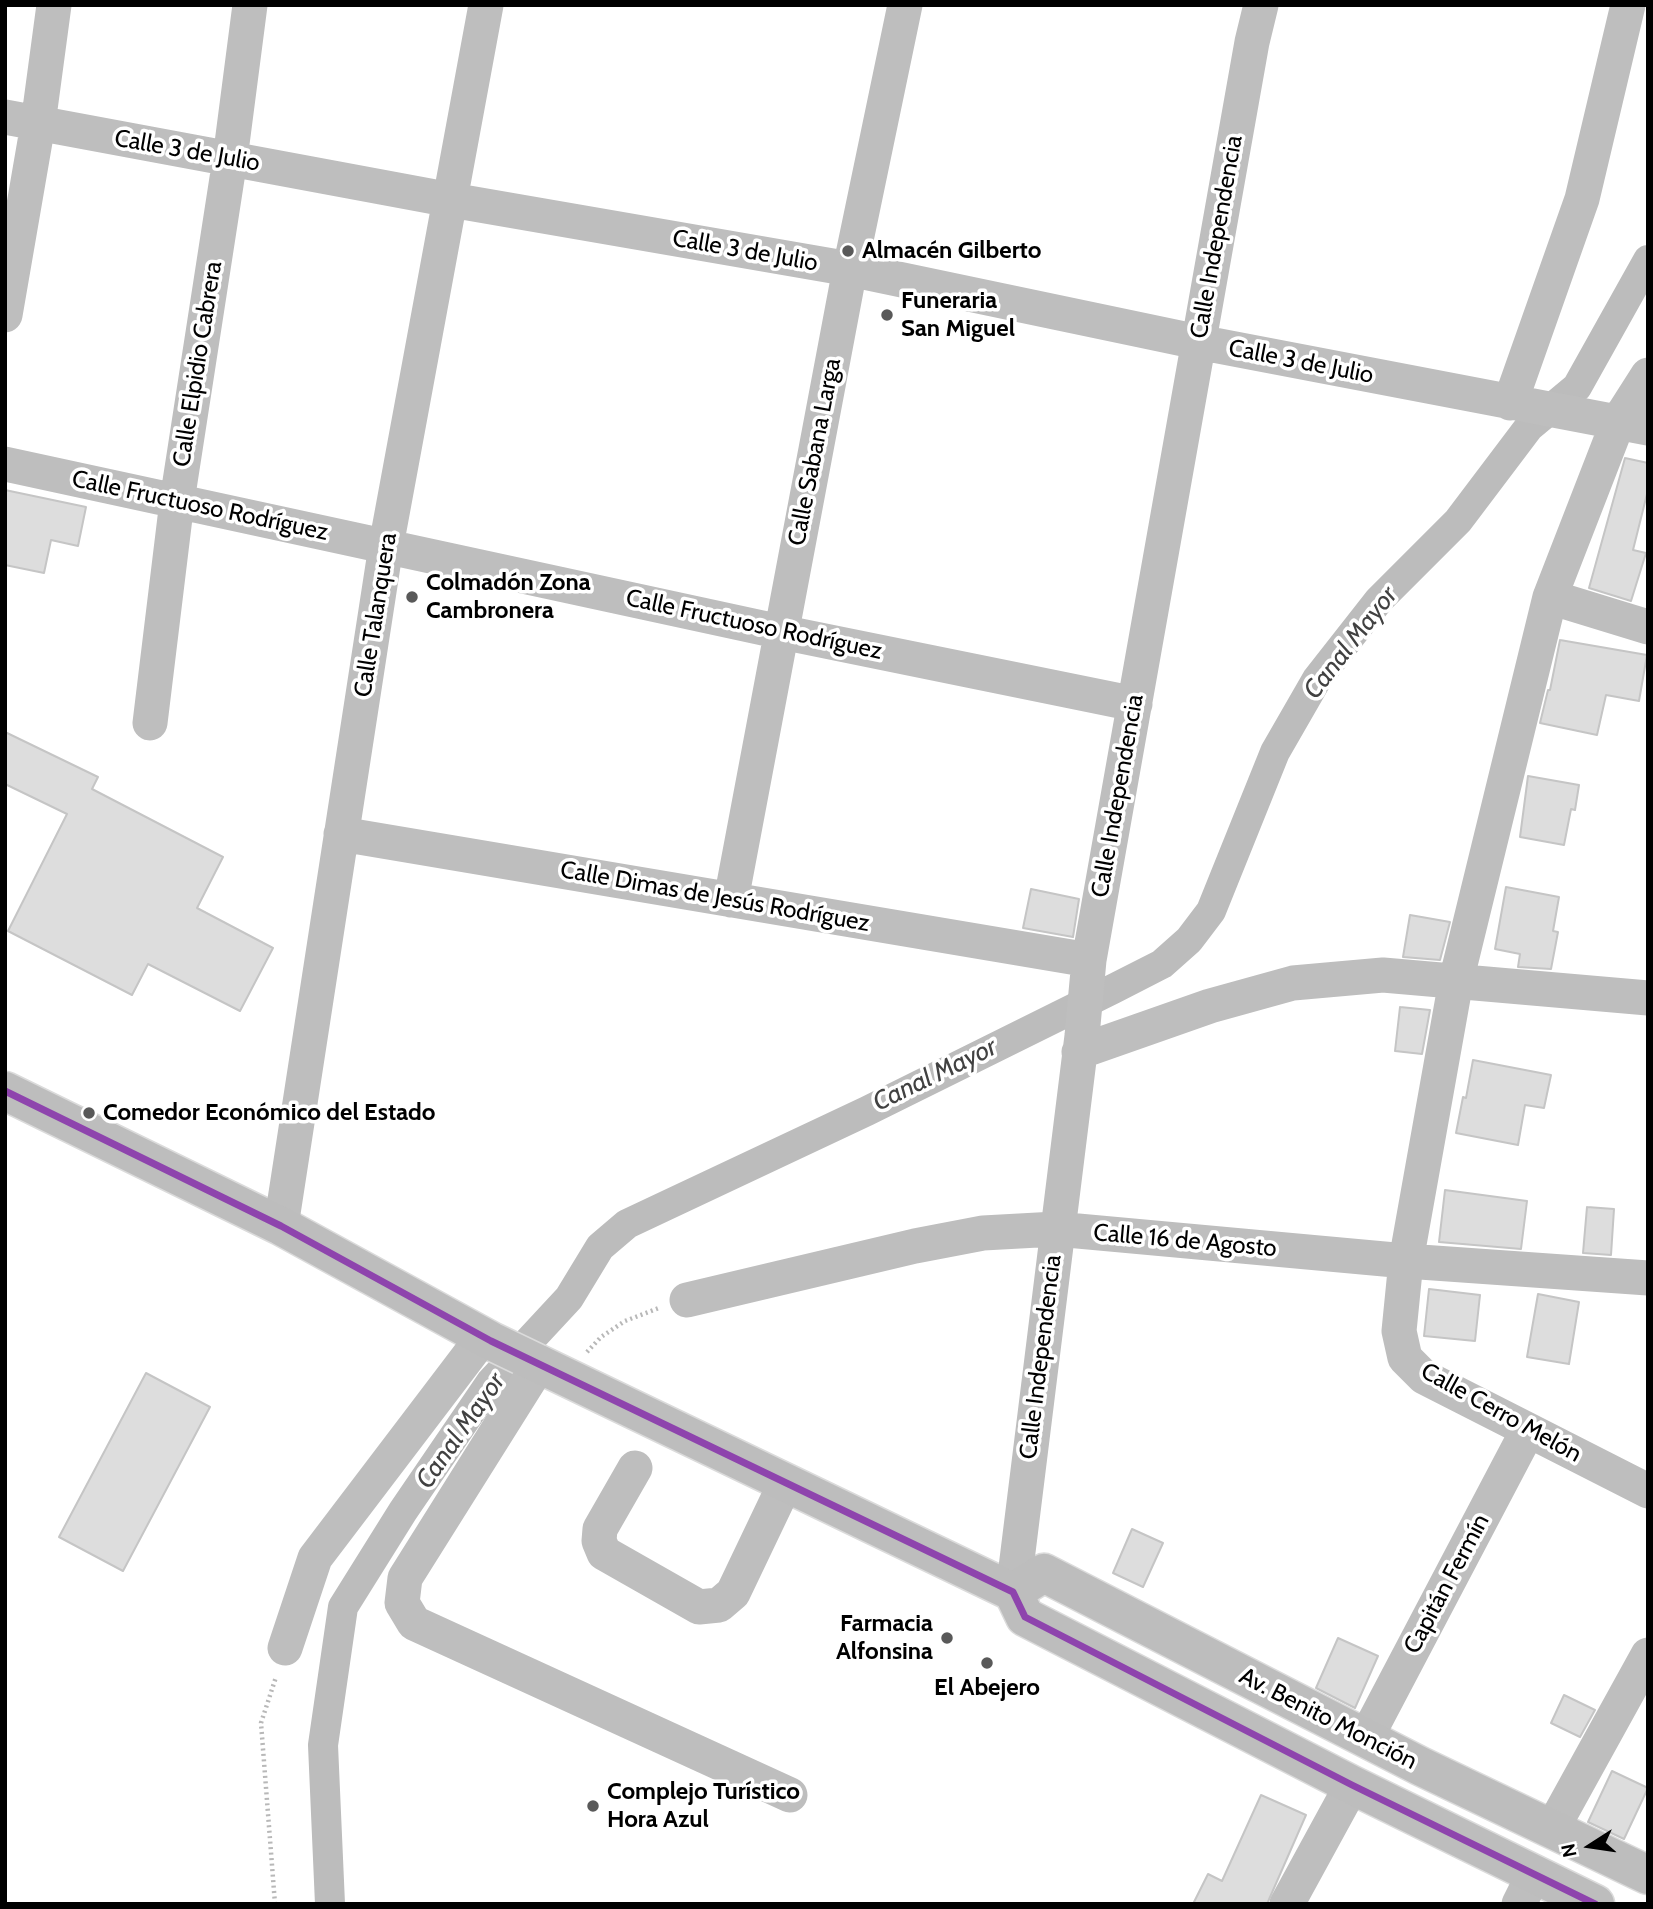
<!DOCTYPE html>
<html>
<head>
<meta charset="utf-8">
<style>
  body { margin:0 }
  #map { position:relative; width:1653px; height:1909px; overflow:hidden; background:#fff; font-family:Cabin,sans-serif }
  canvas { display:block }
  .frame { position:absolute; inset:0; border:7px solid #000; pointer-events:none }
  .north { position:absolute; left:1555px; top:1811px; width:70px; height:70px; -webkit-text-stroke:5px #fff; paint-order:stroke; rotate:258deg; font-size:19px; font-weight:700; line-height:28px; text-align:center; color:#000 }
  .north::after { content:''; display:block; margin:auto; width:24px; height:32px; background:#000; clip-path:polygon(50% 0,100% 100%,50% 72%,0 100%) }
</style>
</head>
<body>
<div id="map">
<canvas width="1653" height="1909"></canvas>
<div class="frame"></div>
<div class="north">N</div>
</div>
<script>
const c = document.querySelector('canvas').getContext('2d');
c.lineJoin = 'round';
function shape(rows) {
  const path = new Path2D();
  for (const r of rows) {
    path.moveTo(r[0], r[1]);
    for (let i = 2; i < r.length; i += 2) path.lineTo(r[i], r[i + 1]);
  }
  return path;
}
function trace(path, color, width, dash) {
  c.strokeStyle = color;
  c.lineWidth = width;
  c.lineCap = dash ? 'butt' : 'round';
  c.setLineDash(dash || []);
  c.stroke(path);
}
function fillPath(path, color) {
  c.fillStyle = color;
  c.fill(path, 'evenodd');
}
function label(font, color, halo, rows, align = 'center') {
  c.font = font + ' Cabin,sans-serif';
  c.lineWidth = 7;
  c.setLineDash([]);
  c.textBaseline = 'middle';
  c.strokeStyle = halo;
  c.fillStyle = color;
  for (const [text, x, y, turn = 0] of rows) {
    c.save();
    c.translate(x, y);
    c.rotate((+turn || 0) * Math.PI / 180);
    c.textAlign = isNaN(turn) ? turn : align;
    if (halo) c.strokeText(text, 0, 0);
    c.fillText(text, 0, 0);
    c.restore();
  }
}
const canal = shape([
  [330,1904,323,1745,343,1607,403,1511,491,1382,569,1298,600,1247,627,1224,867,1111,1113,989,1162,964,1189,940,1211,911,1275,752,1317,679,1379,600,1458,521,1529,427,1577,387,1648,260]
]);
const building = shape([
  [1625,458,1648,463,1648,490,1633,550,1646,553,1631,601,1589,588,1625,458],
  [5,490,86,507,78,546,51,540,44,573,5,565,5,490],
  [1560,640,1647,655,1639,701,1606,695,1597,735,1540,723,1548,690,1550,690,1560,640],
  [5,732,98,777,92,789,223,857,197,908,273,948,240,1011,148,964,132,995,8,931,67,814,5,784,5,732],
  [1528,776,1579,785,1575,810,1571,809,1564,845,1520,837,1528,776],
  [1506,887,1559,897,1553,931,1558,932,1551,969,1518,967,1520,954,1495,949,1506,887],
  [1031,889,1079,899,1073,937,1023,928,1031,889],
  [1410,915,1450,922,1440,960,1403,957,1410,915],
  [1400,1007,1430,1010,1422,1054,1395,1051,1400,1007],
  [1473,1060,1551,1075,1544,1108,1525,1105,1518,1145,1456,1133,1463,1097,1466,1098,1473,1060],
  [1445,1190,1527,1201,1521,1249,1439,1242,1445,1190],
  [1587,1207,1614,1209,1611,1255,1583,1253,1587,1207],
  [1429,1289,1480,1295,1475,1341,1424,1336,1429,1289],
  [1538,1294,1579,1302,1569,1364,1527,1357,1538,1294],
  [146,1373,210,1407,123,1571,59,1537,146,1373],
  [1132,1529,1163,1543,1143,1587,1113,1573,1132,1529],
  [1338,1638,1378,1656,1355,1708,1316,1688,1338,1638],
  [1564,1695,1595,1710,1580,1737,1551,1723,1564,1695],
  [1612,1771,1648,1788,1624,1839,1588,1822,1612,1771],
  [1261,1795,1306,1815,1267,1904,1193,1904,1208,1874,1222,1881,1261,1795]
]);
const path = shape([
  [587,1352,601,1337,625,1321,659,1308],
  [275,1904,261,1723,276,1677]
]);
const minor = shape([
  [5,117,451,200,850,269,1198,342,1648,428],
  [5,315,38,124,54,5],
  [1648,375,1618,422,1550,597,1456,981,1406,1261,1399,1331,1405,1358,1424,1377,1648,1491],
  [1510,403,1582,199,1628,5],
  [5,464,781,632,1135,704],
  [1550,597,1648,627],
  [150,723,177,501,230,159,250,5],
  [341,834,1089,960],
  [731,900,850,269,905,5],
  [1079,1052,1210,1006,1293,983,1383,975,1648,998],
  [281,1226,386,546,486,5],
  [687,1300,915,1246,983,1233,1056,1229,1406,1261,1648,1278],
  [540,1363,405,1578,402,1603,414,1623,790,1795],
  [635,1468,600,1529,599,1541,604,1553,699,1607,719,1605,733,1593,786,1482],
  [1013,1592,1082,1036,1089,960,1252,42,1261,5],
  [285,1648,315,1558,483,1337],
  [1366,1738,1528,1430],
  [1552,1829,1648,1655],
  [1287,1904,1352,1785],
  [1519,1904,1534,1874]
]);
const major = shape([
  [5,1091,281,1226,491,1341,1013,1592,1025,1617,1352,1785,1595,1904],
  [1013,1592,1044,1573,1420,1766,1648,1875]
]);
const bus1 = shape([
  [5,1091,281,1226,491,1341,1013,1592,1025,1617,1352,1785,1595,1904]
]);
const markers = [
  [848,251,7,"#595959"],
  [887,315,7,"#595959"],
  [412,597,7,"#595959"],
  [89,1113,7,"#595959"],
  [947,1638,7,"#595959"],
  [987,1663,7,"#595959"],
  [593,1806,7,"#595959"]
];
const streetNames = [
  ["Calle 3 de Julio",187,151,10],
  ["Calle Independencia",1217,237,-80],
  ["Calle 3 de Julio",745,251,10],
  ["Calle 3 de Julio",1301,362,11],
  ["Calle Elpidio Cabrera",198,364,-81],
  ["Calle Sabana Larga",815,452,-79],
  ["Calle Fructuoso Rodríguez",200,506,12],
  ["Calle Talanquera",376,615,-81],
  ["Calle Fructuoso Rodríguez",754,625,12],
  ["Calle Independencia",1118,796,-80],
  ["Calle Dimas de Jesús Rodríguez",715,897,10],
  ["Calle 16 de Agosto",1185,1241,5],
  ["Calle Independencia",1041,1357,-83],
  ["Calle Cerro Melón",1501,1413,29],
  ["Capitán Fermín",1447,1584,-62],
  ["Av. Benito Monción",1328,1719,27]
];
const poiNames = [
  ["Almacén Gilberto",862,251],
  ["Funeraria",901,301],
  ["San Miguel",901,329],
  ["Colmadón Zona",426,583],
  ["Cambronera",426,611],
  ["Comedor Económico del Estado",103,1113],
  ["Farmacia",933,1624,"right"],
  ["Alfonsina",933,1652,"right"],
  ["El Abejero",987,1688,"center"],
  ["Complejo Turístico",607,1792],
  ["Hora Azul",607,1820]
];
const waterNames = [
  ["Canal Mayor",1351,643,-52],
  ["Canal Mayor",935,1075,-26],
  ["Canal Mayor",461,1431,-55]
];
trace(canal, '#bcbcbc', 30);
fillPath(building, '#ddd');
trace(building, '#c5c5c5', 2);
trace(major, '#dbdbdb', 41);
trace(path, '#b8b8b8', 4.5, [2, 3.5]);
trace(minor, '#bebebe', 35);
trace(major, '#bdbdbd', 38);
trace(bus1, '#8e44ad', 7);
for (const [x, y, r, color] of markers) {
  const dot = new Path2D();
  dot.arc(x, y, r, 0, 2 * Math.PI);
  c.fillStyle = color;
  c.fill(dot);
  trace(dot, '#fff', 2.5);
}
label('24px', '#000', '#fff', streetNames);
label('bold 24px', '#000', '#fff', poiNames, 'left');
label('italic 26px', '#414141', '#fff', waterNames);
</script>
</body>
</html>
